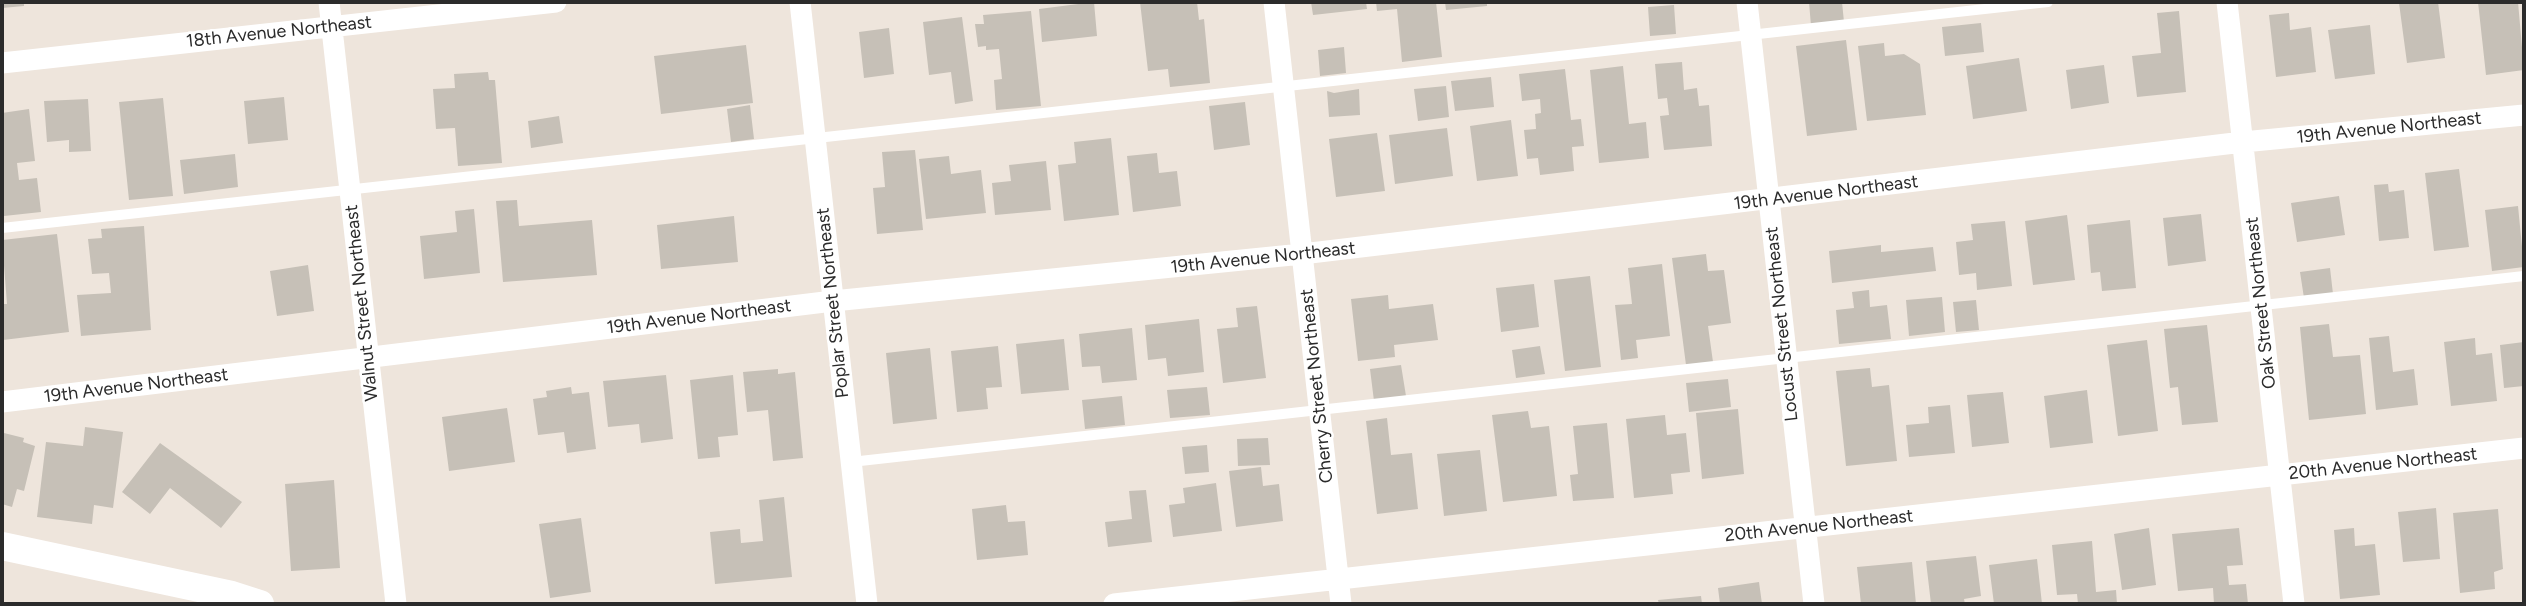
<!DOCTYPE html>
<html>
<head>
<meta charset="utf-8">
<style>
  body { margin:0 }
  #map { position:relative; width:2526px; height:606px; overflow:hidden; background:#eee5dc; font-family:Figtree,sans-serif }
  canvas { display:block }
  .frame { position:absolute; inset:0; border:4px solid #2b2b2b; pointer-events:none }
</style>
</head>
<body>
<div id="map">
<canvas width="2526" height="606"></canvas>
<div class="frame"></div>
</div>
<script>
const c = document.querySelector('canvas').getContext('2d');
c.lineJoin = 'round';
function fillPath(path, color) {
  c.fillStyle = color;
  c.fill(path, 'evenodd');
}
function shape(rows) {
  const path = new Path2D();
  for (const r of rows) {
    path.moveTo(r[0], r[1]);
    for (let i = 2; i < r.length; i += 2) path.lineTo(r[i], r[i + 1]);
  }
  return path;
}
function trace(path, color, width, dash) {
  c.strokeStyle = color;
  c.lineWidth = width;
  c.lineCap = dash ? 'butt' : 'round';
  c.setLineDash(dash || []);
  c.stroke(path);
}
function label(font, color, halo, rows, align = 'center') {
  c.font = font + ' Figtree,sans-serif';
  c.lineWidth = 5;
  c.setLineDash([]);
  c.textBaseline = 'middle';
  c.strokeStyle = halo;
  c.fillStyle = color;
  for (const [text, x, y, turn = 0] of rows) {
    c.save();
    c.translate(x, y);
    c.rotate((+turn || 0) * Math.PI / 180);
    c.textAlign = isNaN(turn) ? turn : align;
    if (halo) c.strokeText(text, 0, 0);
    c.fillText(text, 0, 0);
    c.restore();
  }
}
const building = shape([
  [2,2,24,2,24,6,2,8],
  [1094,2,1097,36,1042,42,1039,9],
  [1140,2,1197,2,1199,20,1204,19,1210,83,1170,87,1168,69,1148,71],
  [1311,2,1366,2,1367,9,1313,15],
  [1376,2,1436,2,1442,57,1402,62,1397,9,1377,11],
  [1445,2,1487,2,1487,6,1446,10],
  [1809,2,1842,2,1844,22,1811,26],
  [2409,2,2438,2,2445,58,2407,63,2399,3],
  [2478,2,2518,2,2524,70,2486,75],
  [1674,5,1676,34,1650,36,1648,7],
  [1031,11,1041,106,996,110,994,80,1002,79,999,49,986,50,986,46,978,47,975,24,984,24,983,15],
  [2179,11,2186,92,2137,97,2132,56,2161,53,2157,13],
  [2289,13,2290,30,2311,27,2316,72,2276,77,2269,15],
  [962,17,973,101,955,104,951,72,929,75,923,22],
  [1981,23,1984,52,1945,56,1942,27],
  [2370,25,2375,74,2335,79,2328,30],
  [889,28,894,74,864,78,859,32],
  [1846,40,1857,130,1807,136,1796,46],
  [1884,43,1885,56,1904,54,1920,64,1926,115,1867,121,1858,46],
  [746,45,753,103,661,114,654,56],
  [1344,47,1346,73,1320,76,1318,50],
  [2019,58,2027,111,1973,119,1966,66],
  [1682,62,1684,90,1697,88,1699,106,1709,105,1712,146,1664,150,1660,116,1669,115,1667,98,1658,99,1655,64],
  [2104,65,2109,103,2071,109,2066,70],
  [1623,66,1629,124,1646,122,1649,158,1599,163,1590,70],
  [1565,69,1571,120,1581,119,1584,146,1572,147,1574,171,1540,175,1538,158,1527,159,1524,130,1536,129,1535,114,1541,113,1540,99,1522,101,1519,74],
  [488,72,489,80,495,80,502,163,458,166,455,128,436,129,433,89,455,88,454,74],
  [1491,77,1494,107,1455,111,1451,81],
  [1446,86,1449,117,1418,121,1414,89],
  [1359,89,1360,115,1329,117,1327,91,1334,93],
  [284,97,288,140,248,144,244,101],
  [163,98,173,196,129,200,119,102],
  [88,99,91,151,69,152,69,140,47,142,44,101],
  [1245,102,1250,145,1214,150,1209,106],
  [750,105,754,139,731,142,727,109],
  [29,109,35,161,17,163,19,180,37,178,41,212,4,216,2,195,2,113],
  [559,116,563,143,531,148,528,121],
  [1511,120,1518,176,1477,181,1470,126],
  [1447,128,1453,176,1395,184,1389,135],
  [1377,133,1385,191,1336,197,1329,139],
  [1111,138,1119,215,1064,221,1058,165,1076,163,1074,142],
  [915,150,923,230,877,234,873,188,885,187,882,152],
  [1157,153,1159,173,1177,171,1181,206,1133,212,1127,156],
  [235,154,238,187,184,194,180,160],
  [949,156,951,174,981,170,986,213,926,219,919,159],
  [1046,161,1051,210,995,215,992,183,1011,181,1009,165],
  [2459,169,2469,247,2434,251,2425,173],
  [2388,184,2389,192,2404,190,2409,238,2379,241,2374,185],
  [2339,196,2345,235,2297,242,2291,203],
  [517,200,519,226,592,220,597,275,503,282,496,201],
  [2518,206,2524,267,2492,271,2485,210],
  [474,209,480,273,424,279,420,236,457,232,455,211],
  [2201,214,2206,261,2168,266,2163,218],
  [2067,215,2075,280,2033,285,2025,221],
  [734,216,738,262,661,269,657,225],
  [2130,220,2136,288,2102,291,2100,272,2091,273,2087,225],
  [2005,221,2012,286,1977,290,1976,273,1959,275,1956,242,1973,240,1971,224],
  [144,226,151,330,81,336,77,295,111,293,109,273,92,274,88,239,102,238,101,229],
  [57,234,69,332,3,340,2,304,7,304,2,240],
  [1881,245,1881,252,1933,247,1936,271,1832,283,1829,251],
  [1706,254,1708,271,1724,270,1731,323,1708,326,1713,362,1686,365,1672,258],
  [1662,264,1670,336,1636,340,1638,358,1621,360,1615,305,1632,304,1628,268],
  [308,265,314,311,277,316,270,271],
  [2330,268,2333,294,2304,298,2300,272],
  [1590,276,1601,367,1565,371,1554,280],
  [1534,284,1539,327,1501,332,1496,288],
  [1869,290,1870,307,1887,305,1891,339,1839,344,1836,310,1854,308,1852,292],
  [1388,295,1389,309,1433,304,1438,340,1394,345,1395,357,1358,361,1351,299],
  [1942,297,1945,332,1909,336,1906,300],
  [1976,300,1979,330,1956,332,1953,302],
  [1257,306,1266,378,1223,383,1217,329,1238,327,1236,308],
  [1199,319,1204,372,1168,376,1166,358,1148,360,1145,325],
  [2329,324,2333,357,2360,355,2366,414,2309,420,2300,327],
  [2207,325,2218,422,2182,425,2178,387,2170,388,2164,329],
  [1132,328,1137,380,1102,383,1100,366,1082,367,1079,334],
  [2389,336,2393,372,2414,369,2418,405,2376,410,2369,338],
  [2475,338,2476,355,2492,353,2497,401,2451,406,2444,342],
  [1064,339,1069,390,1021,394,1016,344],
  [2147,340,2158,431,2118,436,2107,345],
  [2524,342,2524,386,2504,388,2500,345],
  [998,346,1002,387,986,388,988,409,957,412,951,351],
  [1540,346,1545,374,1516,378,1512,350],
  [930,348,937,419,893,424,886,353],
  [1401,365,1406,396,1374,401,1370,369],
  [1870,368,1872,387,1889,385,1897,461,1846,466,1836,371],
  [778,369,778,374,795,372,803,458,773,461,768,410,747,412,743,372],
  [666,375,673,439,641,443,639,424,608,427,603,381],
  [733,375,738,435,718,437,720,457,698,459,690,380],
  [1728,379,1731,407,1689,412,1686,383],
  [571,387,572,394,589,392,596,449,567,453,564,432,538,435,533,399,547,397,546,391],
  [1207,387,1210,415,1170,418,1167,390],
  [2087,390,2093,443,2050,448,2044,396],
  [2003,392,2009,443,1972,447,1967,395],
  [1122,396,1125,425,1085,429,1082,400],
  [1950,405,1955,453,1909,457,1906,425,1929,423,1928,407],
  [507,408,515,462,449,471,442,417],
  [1738,409,1744,474,1702,479,1696,413],
  [1528,411,1531,428,1549,426,1557,496,1503,502,1492,415],
  [1665,415,1667,435,1686,433,1690,472,1671,474,1673,494,1634,498,1626,419],
  [1387,418,1391,455,1412,453,1418,509,1377,514,1366,421],
  [1607,423,1614,498,1573,501,1570,475,1578,474,1573,426],
  [85,427,123,432,113,508,94,505,92,524,37,517,46,442,83,446],
  [4,433,24,438,23,442,35,446,24,491,17,489,12,507,2,504],
  [1268,438,1270,465,1238,466,1237,439],
  [160,443,242,502,221,528,170,488,150,514,122,492],
  [1207,445,1209,472,1185,474,1182,447],
  [1480,450,1487,511,1444,516,1437,454],
  [1261,467,1263,486,1279,484,1283,521,1236,527,1229,471],
  [334,480,340,568,291,571,285,484],
  [1216,483,1222,531,1173,537,1169,505,1185,503,1183,488],
  [1146,490,1152,542,1108,547,1105,522,1132,519,1129,491],
  [784,497,792,577,715,584,710,532,740,529,741,543,763,541,759,500],
  [1006,505,1008,522,1025,521,1028,555,977,560,972,509],
  [2436,508,2440,559,2403,562,2398,512],
  [2498,509,2503,569,2494,572,2495,589,2460,593,2453,513],
  [581,518,591,592,550,598,539,524],
  [2149,528,2156,585,2122,590,2114,534],
  [2239,528,2243,565,2227,566,2229,585,2246,584,2248,604,2214,604,2213,588,2178,591,2172,534],
  [2354,528,2355,546,2375,544,2380,595,2340,599,2334,530],
  [2092,541,2096,592,2116,590,2117,604,2078,604,2077,594,2057,595,2052,545],
  [1976,556,1981,596,1964,599,1965,604,1931,604,1926,561],
  [2037,559,2042,604,1994,604,1989,565],
  [1912,562,1916,604,1861,604,1857,567],
  [1759,582,1762,604,1720,604,1718,588],
  [1701,596,1702,604,1659,604,1658,600]
]);
const service = shape([
  [2,228,2048,2],
  [851,462,2524,276]
]);
const minor = shape([
  [329,2,396,604],
  [800,2,867,604],
  [1274,2,1341,604],
  [1747,2,1814,604],
  [2227,2,2294,604],
  [2,63,556,2],
  [2,402,833,301,1302,254,2243,142,2524,115],
  [1114,604,2524,448]
]);
const tertiary = shape([
  [2,546,232,595,260,604]
]);
const streetNames = [
  ["18th Avenue Northeast",279,32,-6],
  ["19th Avenue Northeast",2389,128,-6],
  ["19th Avenue Northeast",1826,193,-7],
  ["19th Avenue Northeast",1263,258,-6],
  ["Walnut Street Northeast",362,303,-96],
  ["Poplar Street Northeast",833,303,-96],
  ["Oak Street Northeast",2261,303,-96],
  ["19th Avenue Northeast",699,317,-7],
  ["Locust Street Northeast",1782,324,-96],
  ["19th Avenue Northeast",136,386,-7],
  ["Cherry Street Northeast",1317,386,-96],
  ["20th Avenue Northeast",2383,464,-6],
  ["20th Avenue Northeast",1819,526,-6]
];
fillPath(building, '#c6c0b7');
trace(service, '#fff', 10);
trace(minor, '#fff', 21);
trace(tertiary, '#fff', 28);
label('18px', '#2b2b2b', '#fff', streetNames);
</script>
</body>
</html>
